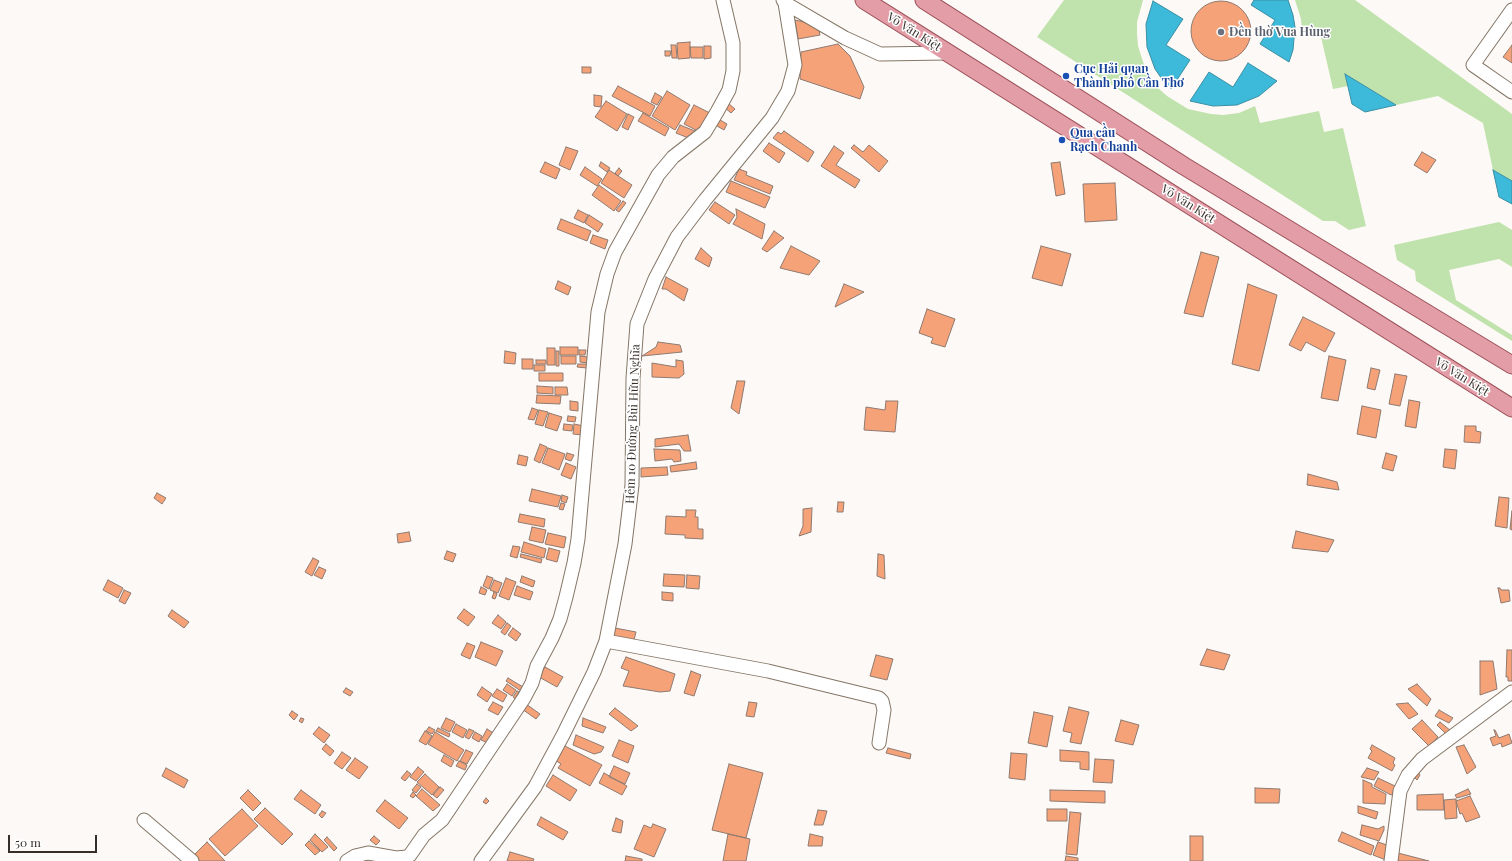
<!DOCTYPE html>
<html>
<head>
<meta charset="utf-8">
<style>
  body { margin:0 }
  #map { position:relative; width:1512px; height:861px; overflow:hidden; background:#fdf9f6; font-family:"Playfair Display",serif }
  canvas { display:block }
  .scale { position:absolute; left:8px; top:835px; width:89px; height:18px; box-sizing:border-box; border:2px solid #352e28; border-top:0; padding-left:5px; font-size:12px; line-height:14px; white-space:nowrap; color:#352e28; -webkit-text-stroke:3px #fff; paint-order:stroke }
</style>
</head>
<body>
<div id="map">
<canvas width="1512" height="861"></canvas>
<div class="scale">50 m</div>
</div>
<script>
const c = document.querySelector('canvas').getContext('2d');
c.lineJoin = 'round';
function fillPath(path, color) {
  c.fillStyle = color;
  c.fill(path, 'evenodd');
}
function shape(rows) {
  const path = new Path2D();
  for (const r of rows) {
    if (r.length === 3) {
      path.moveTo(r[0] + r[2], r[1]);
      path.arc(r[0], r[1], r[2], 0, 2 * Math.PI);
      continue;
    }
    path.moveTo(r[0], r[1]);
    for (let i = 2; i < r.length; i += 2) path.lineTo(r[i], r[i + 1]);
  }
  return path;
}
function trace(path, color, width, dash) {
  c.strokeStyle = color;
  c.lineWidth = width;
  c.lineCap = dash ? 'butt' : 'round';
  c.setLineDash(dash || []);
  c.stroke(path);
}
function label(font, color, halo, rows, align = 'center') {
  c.font = font + ' "Playfair Display",serif';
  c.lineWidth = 3;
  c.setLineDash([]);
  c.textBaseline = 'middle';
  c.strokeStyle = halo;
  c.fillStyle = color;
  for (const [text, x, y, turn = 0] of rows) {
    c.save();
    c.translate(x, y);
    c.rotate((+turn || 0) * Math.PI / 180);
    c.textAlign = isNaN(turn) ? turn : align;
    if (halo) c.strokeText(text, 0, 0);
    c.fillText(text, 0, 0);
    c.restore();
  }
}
const green = shape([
  [1064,0,1143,0,1137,22,1137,34,1138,46,1145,68,1158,88,1167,96,1188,109,1211,114,1223,115,1239,113,1255,106,1260,123,1319,111,1324,132,1343,128,1366,226,1349,230,1335,221,1323,221,1037,37],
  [1295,0,1355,0,1512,114,1512,181,1493,170,1483,123,1438,96,1396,105,1345,74,1348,86,1333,89,1319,28,1302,31,1301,19],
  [1499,222,1512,230,1512,267,1499,259,1449,270,1456,300,1512,335,1512,341,1416,281,1415,271,1397,260,1394,245]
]);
const water = shape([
  [1254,0,1288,0,1293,15,1295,27,1293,50,1289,62,1260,44,1275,20,1251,5,1254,0],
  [1153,1,1183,19,1166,45,1190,60,1171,89,1162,79,1155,69,1147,47,1146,24,1153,1],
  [1248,63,1277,81,1259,96,1237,105,1213,106,1190,101,1209,72,1233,87,1248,63],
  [1345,74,1396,105,1365,112,1352,104,1345,74],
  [1493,170,1512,181,1512,204,1499,197,1493,170]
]);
const building = shape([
  [1221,31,30],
  [795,20,818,25,820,35,798,39,795,20],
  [690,42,690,58,678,59,677,43,690,42],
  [838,44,850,56,864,87,860,99,800,79,801,52,838,44],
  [671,45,676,45,677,58,672,58,671,45],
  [1512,45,1512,63,1503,57,1512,45],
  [704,46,711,46,711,58,704,59,704,46],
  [690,47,703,47,703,58,691,58,690,47],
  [665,51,671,51,670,56,665,56,665,51],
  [582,67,591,67,591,73,582,73,582,67],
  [618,86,655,106,650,116,612,96,618,86],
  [667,91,690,105,675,130,652,116,667,91],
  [655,93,662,97,657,105,651,102,655,93],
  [594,95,602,96,601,107,594,106,594,95],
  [606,101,627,114,617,131,595,117,606,101],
  [728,103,735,109,731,113,724,107,728,103],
  [694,105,712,114,702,133,684,124,694,105],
  [643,113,669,128,665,136,638,121,643,113],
  [628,114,634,117,628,130,622,127,628,114],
  [715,117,727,124,724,130,712,123,715,117],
  [680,125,695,131,691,139,676,133,680,125],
  [784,131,814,152,808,162,773,138,778,132,781,134,784,131],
  [769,143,785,153,779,163,763,151,769,143],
  [854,145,863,152,869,145,888,161,879,172,851,148,854,145],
  [834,146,844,153,836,165,860,180,855,188,821,166,834,146],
  [566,147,578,151,570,170,559,165,566,147],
  [1422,152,1436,160,1427,173,1414,165,1422,152],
  [545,162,560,169,556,179,540,172,545,162],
  [601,162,610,168,607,172,599,166,601,162],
  [1060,162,1065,194,1056,196,1051,163,1060,162],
  [585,167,602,179,597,186,580,175,585,167],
  [619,168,622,171,618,176,615,173,619,168],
  [739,169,747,172,746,175,773,186,770,194,734,180,739,169],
  [609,170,632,185,624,198,601,183,609,170],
  [731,181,770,197,765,208,726,192,731,181],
  [1115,183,1117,220,1085,222,1083,184,1115,183],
  [599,185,621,201,614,211,592,195,599,185],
  [623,201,626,203,619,212,616,210,623,201],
  [715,202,735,215,729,224,709,210,715,202],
  [736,209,765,224,762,239,733,224,737,217,736,209],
  [578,210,588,215,584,223,574,218,578,210],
  [589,215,603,224,598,232,585,223,589,215],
  [561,219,591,231,587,241,557,229,561,219],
  [774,231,784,238,767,252,762,249,774,231],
  [593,235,608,240,605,249,590,243,593,235],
  [791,246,820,261,809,275,780,268,791,246],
  [1041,246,1071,254,1062,286,1032,278,1041,246],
  [701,248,712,258,709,267,695,259,701,248],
  [1201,252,1219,257,1203,317,1184,313,1201,252],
  [666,277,688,289,684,301,666,289,662,289,666,277],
  [558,281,571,287,568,295,555,289,558,281],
  [844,284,864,292,835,307,844,284],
  [1248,284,1277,295,1259,371,1232,364,1248,284],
  [927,309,955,319,945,347,931,343,933,338,919,333,927,309],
  [1303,317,1335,333,1325,352,1306,342,1301,351,1289,345,1303,317],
  [658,342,680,345,682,352,642,356,656,347,658,342],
  [560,347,578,347,578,355,560,355,560,347],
  [547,348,555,348,555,365,547,365,547,348],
  [579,350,586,350,585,355,579,355,579,350],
  [505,351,516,353,515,364,504,363,505,351],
  [556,351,559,351,559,366,556,366,556,351],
  [561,356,576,356,576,364,561,364,561,356],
  [580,356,588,357,588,363,580,362,580,356],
  [1329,356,1346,360,1338,401,1321,398,1329,356],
  [522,359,533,359,533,369,522,369,522,359],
  [536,360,546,360,546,364,536,364,536,360],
  [676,360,683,361,684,374,679,378,652,377,652,363,676,367,676,360],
  [578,364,588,364,587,368,577,367,578,364],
  [534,365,545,365,545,371,534,371,534,365],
  [1371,368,1380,370,1375,390,1367,388,1371,368],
  [539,373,563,373,563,381,539,381,539,373],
  [1395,374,1407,376,1400,406,1389,404,1395,374],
  [737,381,745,381,739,414,731,408,737,381],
  [537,386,553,387,553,394,537,393,537,386],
  [555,387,567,387,568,395,555,395,555,387],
  [537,395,561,396,560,404,536,403,537,395],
  [1409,400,1420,402,1416,428,1405,426,1409,400],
  [570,401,578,402,578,411,570,410,570,401],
  [886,401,898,401,895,432,864,430,866,407,885,410,886,401],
  [1362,406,1381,410,1376,438,1357,434,1362,406],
  [532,408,538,410,534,420,528,419,532,408],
  [539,410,548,412,543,426,535,424,539,410],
  [549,413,562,417,557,431,545,427,549,413],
  [568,416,576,417,575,422,567,421,568,416],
  [564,424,573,425,572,431,563,430,564,424],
  [574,424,584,426,583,435,573,434,574,424],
  [1465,426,1476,426,1476,431,1481,432,1480,443,1464,442,1465,426],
  [688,435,691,451,684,451,679,444,655,447,655,439,688,435],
  [540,444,547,447,540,463,534,460,540,444],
  [548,448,565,454,559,470,542,463,548,448],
  [654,449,680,450,681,461,674,462,672,459,655,461,654,449],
  [1445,449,1457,450,1455,469,1443,467,1445,449],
  [567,453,574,455,571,461,565,459,567,453],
  [1386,453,1397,456,1393,471,1382,468,1386,453],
  [519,455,528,457,526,466,517,464,519,455],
  [696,462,697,469,671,472,670,466,696,462],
  [566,463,576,467,571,479,561,475,566,463],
  [667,467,668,475,641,477,641,468,667,467],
  [1308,474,1337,482,1339,490,1307,485,1308,474],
  [532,489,561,496,558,507,529,501,532,489],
  [157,493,166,498,162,504,154,498,157,493],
  [562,495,568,497,566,503,561,501,562,495],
  [1499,497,1509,498,1507,528,1495,526,1499,497],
  [838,502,844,502,843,512,837,512,838,502],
  [561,503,565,504,563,510,559,509,561,503],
  [812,508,811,532,799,536,803,526,803,509,812,508],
  [686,510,696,510,695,517,698,517,698,529,703,529,703,539,685,538,685,535,665,534,666,516,686,517,686,510],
  [1512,511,1512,530,1510,529,1512,511],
  [520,514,545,519,544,527,518,522,520,514],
  [532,527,546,530,543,543,529,540,532,527],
  [1296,531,1334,540,1328,552,1292,548,1296,531],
  [409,532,411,541,398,543,397,534,409,532],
  [548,533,566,537,564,548,545,544,548,533],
  [524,542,546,549,544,558,521,552,524,542],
  [513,546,520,547,517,558,510,556,513,546],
  [549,548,560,551,557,562,546,559,549,548],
  [447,551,456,554,453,562,444,559,447,551],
  [521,554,542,559,541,563,520,557,521,554],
  [878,554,884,555,885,579,877,576,878,554],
  [313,558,319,561,312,576,305,572,313,558],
  [319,567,326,570,322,579,314,575,319,567],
  [664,574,685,575,684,587,663,586,664,574],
  [687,575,700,576,699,589,686,588,687,575],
  [487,576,493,578,489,589,483,586,487,576],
  [522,576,535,581,533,587,520,582,522,576],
  [506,578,516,582,509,600,499,596,506,578],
  [108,580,123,588,118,598,103,590,108,580],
  [494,580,502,583,498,593,490,590,494,580],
  [517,586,533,592,530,600,514,595,517,586],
  [481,587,487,590,485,595,479,593,481,587],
  [1498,588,1500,588,1501,590,1509,590,1510,601,1501,603,1498,588],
  [124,590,131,593,125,604,119,601,124,590],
  [494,592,497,594,495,599,492,598,494,592],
  [662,592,673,593,673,601,662,600,662,592],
  [464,609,475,617,468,626,457,618,464,609],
  [172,610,189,622,184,628,168,616,172,610],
  [498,615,506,622,501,629,492,623,498,615],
  [507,623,511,626,505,635,501,632,507,623],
  [513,628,521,634,516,641,508,635,513,628],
  [615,628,636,632,634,640,613,636,615,628],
  [481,642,503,651,496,666,475,657,481,642],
  [467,643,475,646,470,659,461,655,467,643],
  [1207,649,1230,655,1224,670,1200,665,1207,649],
  [1507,650,1512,650,1512,681,1508,681,1508,677,1506,677,1507,650],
  [876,655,893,659,887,680,870,676,876,655],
  [626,657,675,674,670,691,660,692,623,686,629,671,621,668,626,657],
  [1480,661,1493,661,1497,689,1480,695,1480,661],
  [545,667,563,677,557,687,539,677,545,667],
  [691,671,701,675,694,696,684,693,691,671],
  [508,678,523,687,521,691,506,681,508,678],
  [507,684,516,690,512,696,503,690,507,684],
  [1417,684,1431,699,1427,706,1408,689,1417,684],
  [482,687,492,694,487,702,477,695,482,687],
  [346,688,353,692,350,696,343,692,346,688],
  [497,689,507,695,503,702,492,696,497,689],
  [517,691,519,692,515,699,513,697,517,691],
  [493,702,503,707,498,715,488,710,493,702],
  [749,702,757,703,754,717,746,716,749,702],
  [1408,703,1418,714,1409,719,1396,704,1408,703],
  [526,704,540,714,536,719,522,709,526,704],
  [1069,707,1089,712,1081,744,1070,742,1072,733,1063,731,1069,707],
  [615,708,638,726,631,731,609,714,615,708],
  [1439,710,1453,718,1449,723,1435,716,1439,710],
  [292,711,298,715,294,720,289,715,292,711],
  [1034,712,1053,716,1047,747,1028,743,1034,712],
  [301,718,304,719,302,723,299,721,301,718],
  [446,718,455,722,450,732,441,728,446,718],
  [583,718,606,727,603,733,582,726,583,718],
  [1121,720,1139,725,1133,745,1115,741,1121,720],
  [1422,720,1438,737,1429,746,1412,729,1422,720],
  [1440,722,1451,731,1448,736,1437,725,1440,722],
  [456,724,467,730,463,738,452,732,456,724],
  [319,727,330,735,324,743,313,734,319,727],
  [429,727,435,730,432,734,426,731,429,727],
  [438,728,450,734,449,737,436,731,438,728],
  [469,729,474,731,469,739,465,737,469,729],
  [487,729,495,734,490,744,481,740,487,729],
  [1494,730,1495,730,1499,738,1509,734,1512,743,1502,747,1501,743,1493,746,1490,738,1496,736,1494,730],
  [425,731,432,736,426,745,419,741,425,731],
  [435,732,464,750,457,761,428,744,435,732],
  [475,732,482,736,479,742,472,738,475,732],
  [576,735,604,747,601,752,594,754,573,745,576,735],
  [619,740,634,746,628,763,612,756,619,740],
  [326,744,334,751,330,756,322,749,326,744],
  [563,745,602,765,590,786,558,768,561,764,555,760,563,745],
  [1372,745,1395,758,1393,763,1395,765,1392,771,1368,758,1372,751,1370,749,1372,745],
  [1464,745,1476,767,1467,774,1456,747,1464,745],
  [888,748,911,754,910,759,886,753,888,748],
  [466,750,473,753,467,764,460,761,466,750],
  [1060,750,1089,752,1089,770,1080,769,1080,762,1060,761,1060,750],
  [342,752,351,758,342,769,334,763,342,752],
  [1011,753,1027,754,1025,780,1009,778,1011,753],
  [444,755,454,761,451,767,441,761,444,755],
  [355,758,368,767,359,779,346,770,355,758],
  [1095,759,1114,760,1112,783,1093,782,1095,759],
  [459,761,467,765,465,770,456,766,459,761],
  [729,764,763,773,746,838,712,830,729,764],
  [614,766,630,773,625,784,609,777,614,766],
  [418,767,424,772,416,781,410,777,418,767],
  [166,768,188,780,184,788,162,776,166,768],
  [1367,768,1379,772,1374,780,1361,777,1367,768],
  [1416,769,1420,775,1417,780,1412,775,1416,769],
  [407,771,411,774,405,781,401,778,407,771],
  [604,773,627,786,622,795,599,783,604,773],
  [425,774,439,787,432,795,417,782,425,774],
  [553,775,577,790,570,801,546,786,553,775],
  [1378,778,1395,786,1395,792,1391,795,1374,786,1378,778],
  [1363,780,1372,784,1372,787,1386,794,1385,804,1363,803,1363,780],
  [417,784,421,787,416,793,412,790,417,784],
  [440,787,444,790,437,798,433,795,440,787],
  [1255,788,1280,789,1279,803,1255,803,1255,788],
  [422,789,440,805,433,811,416,796,422,789],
  [1468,789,1471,794,1457,798,1455,795,1468,789],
  [248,790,261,803,253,811,240,798,248,790],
  [301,790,321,805,315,814,294,799,301,790],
  [1050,790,1105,791,1105,803,1050,801,1050,790],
  [413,792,416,795,413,798,410,796,413,792],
  [1443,794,1444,810,1417,810,1417,795,1443,794],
  [1470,796,1480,817,1466,822,1462,813,1460,814,1456,801,1470,796],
  [486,798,489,801,486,804,483,802,486,798],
  [1456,799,1457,818,1445,819,1444,800,1456,799],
  [385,800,408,818,399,829,376,811,385,800],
  [1358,806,1378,812,1376,819,1358,813,1358,806],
  [265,808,293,834,282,845,254,819,265,808],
  [242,809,258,826,225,856,209,839,242,809],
  [1047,809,1067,809,1067,821,1047,821,1047,809],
  [818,810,827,811,823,825,814,825,818,810],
  [322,811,326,813,322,818,319,815,322,811],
  [1070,812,1081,813,1077,855,1066,854,1070,812],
  [541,817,568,832,563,840,537,825,541,817],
  [616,818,623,821,621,833,612,831,616,818],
  [653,824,666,829,654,857,634,849,644,825,651,828,653,824],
  [1362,825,1378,829,1384,826,1384,830,1379,841,1360,835,1362,825],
  [1342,832,1374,846,1371,855,1338,841,1342,832],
  [315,834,328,847,322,852,310,840,315,834],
  [728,834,750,839,746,861,723,861,728,834],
  [810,834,823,837,822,846,808,846,810,834],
  [374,836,380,841,376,845,370,840,374,836],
  [1190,836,1203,836,1203,861,1190,861,1190,836],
  [327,837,337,848,334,851,324,840,327,837],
  [309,841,320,851,315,855,305,845,309,841],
  [207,842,225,861,198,861,193,856,207,842],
  [1378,842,1390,846,1386,860,1373,855,1378,842],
  [510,852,534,859,533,861,507,861,510,852],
  [1398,853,1429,861,1396,861,1398,853],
  [626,856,642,859,642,861,625,861,626,856],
  [1066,856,1078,858,1078,861,1065,861,1066,856]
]);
const minor = shape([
  [785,3,845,38,880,54,947,53],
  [1512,10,1473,65,1512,92],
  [606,641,768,671,879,698,882,701,884,710,879,743],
  [144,820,192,861],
  [347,861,355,856,368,853,396,858,407,857,410,855,424,835,442,820,524,698,532,683,537,666,552,638,560,619,566,597,574,563,578,539,598,312,607,274,615,252,658,175,673,157,705,132,717,112,729,90,733,71,733,43,723,0],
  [481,861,535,787,563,735,594,672,606,641,625,544,632,485,633,378,637,324,655,279,677,237,705,200,772,118,788,91,795,65,785,3,783,0],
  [1391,861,1400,791,1408,775,1422,759,1512,692]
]);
const major = shape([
  [864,0,1512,408],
  [924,0,1184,166,1512,365]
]);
const markers = [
  [1221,32,4,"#6b7280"],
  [1066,76,4,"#1a4fb4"],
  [1062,140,4,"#1a4fb4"]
];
const streetNames = [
  ["Võ Văn Kiệt",914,32,32],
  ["Võ Văn Kiệt",1188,204,32],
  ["Võ Văn Kiệt",1462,377,32],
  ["Hẻm 10 Đường Bùi Hữu Nghĩa",633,424,-88]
];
const worshipNames = [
  ["Đền thờ Vua Hùng",1229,32]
];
const transitNames = [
  ["Cục Hải quan",1074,69],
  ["Thành phố Cần Thơ",1074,83],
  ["Qua cầu",1070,133],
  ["Rạch Chanh",1070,147]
];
fillPath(green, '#c0e2ac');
fillPath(water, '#3db9d9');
trace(water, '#3b8fa4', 1);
fillPath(building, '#f6a278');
trace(building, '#8f7a70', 1);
trace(minor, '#857667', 15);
trace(major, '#984c54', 19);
trace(minor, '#fff', 13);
trace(major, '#e29da7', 17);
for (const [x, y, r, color] of markers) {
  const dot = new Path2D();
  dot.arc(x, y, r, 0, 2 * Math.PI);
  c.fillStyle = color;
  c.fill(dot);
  trace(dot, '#fff', 1.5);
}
label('12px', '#352e28', '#fff', streetNames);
label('bold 12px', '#5b616d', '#fff', worshipNames, 'left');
label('bold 12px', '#164399', '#fff', transitNames, 'left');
</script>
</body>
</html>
